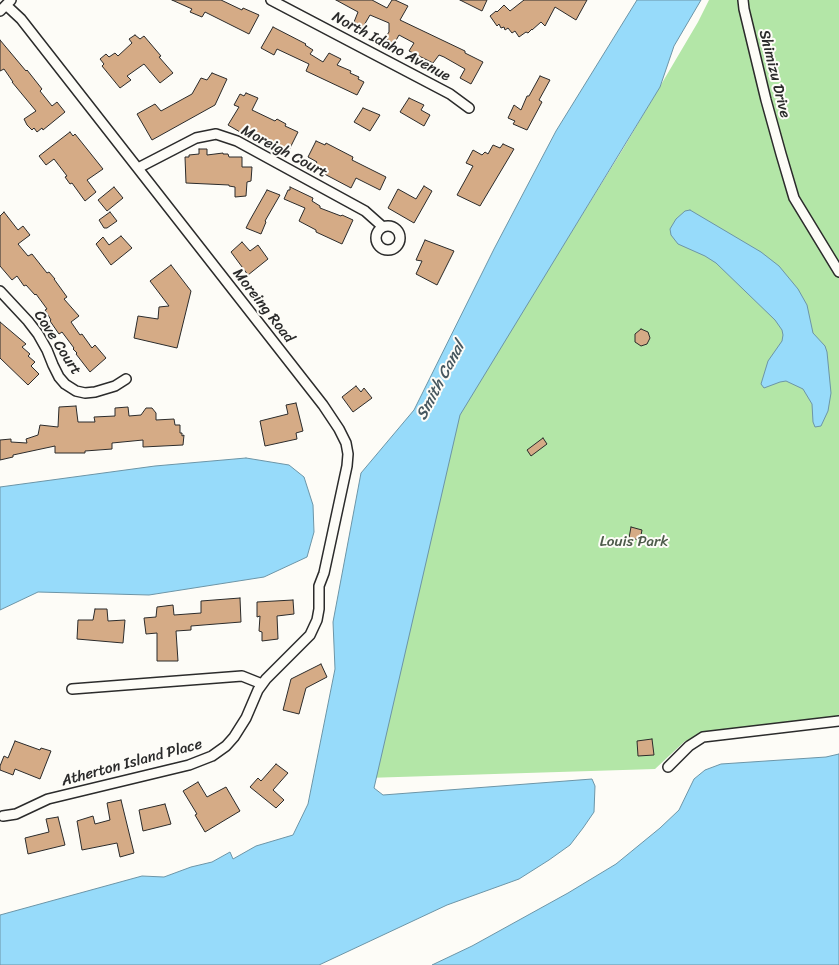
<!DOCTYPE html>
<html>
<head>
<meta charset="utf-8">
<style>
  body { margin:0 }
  canvas { display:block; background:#fdfcf7 }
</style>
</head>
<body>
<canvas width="839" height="965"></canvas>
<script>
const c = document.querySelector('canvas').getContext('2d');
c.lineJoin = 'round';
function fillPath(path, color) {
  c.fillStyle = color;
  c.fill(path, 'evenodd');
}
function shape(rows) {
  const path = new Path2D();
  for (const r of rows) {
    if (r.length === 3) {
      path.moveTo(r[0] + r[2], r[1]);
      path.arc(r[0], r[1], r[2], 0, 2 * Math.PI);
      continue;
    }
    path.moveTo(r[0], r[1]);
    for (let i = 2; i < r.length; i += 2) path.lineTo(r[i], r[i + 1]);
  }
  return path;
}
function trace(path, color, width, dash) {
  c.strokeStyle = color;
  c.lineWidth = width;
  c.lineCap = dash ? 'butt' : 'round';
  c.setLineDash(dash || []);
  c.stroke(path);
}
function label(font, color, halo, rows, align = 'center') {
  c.font = font + ' Sriracha,sans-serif';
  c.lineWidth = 4;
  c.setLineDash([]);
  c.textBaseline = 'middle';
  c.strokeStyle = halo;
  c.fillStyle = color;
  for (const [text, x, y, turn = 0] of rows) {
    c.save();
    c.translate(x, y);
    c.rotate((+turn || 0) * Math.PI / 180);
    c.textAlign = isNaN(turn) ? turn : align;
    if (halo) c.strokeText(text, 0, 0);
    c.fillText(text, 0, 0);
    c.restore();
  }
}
const green = shape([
  [709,0,839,0,839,719,685,741,655,769,366,778,454,421,623,149,698,22]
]);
const water = shape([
  [637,0,701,0,674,46,660,87,460,415,374,788,383,795,592,779,595,786,594,812,583,828,570,845,549,860,519,879,447,905,319,965,0,965,0,915,142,876,164,877,191,867,212,862,230,852,233,859,256,846,293,835,308,804,335,669,333,622,361,473,414,410,494,249,556,131,637,0],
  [690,210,761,252,779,266,798,289,807,305,813,333,825,346,827,352,831,393,828,411,821,426,815,427,813,422,812,404,803,389,786,381,780,382,764,388,761,384,768,361,782,341,783,335,782,330,775,320,716,263,705,256,678,244,671,235,670,229,676,219,685,211,690,210],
  [246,458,289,465,304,477,313,505,314,532,307,557,264,577,149,595,38,592,0,610,0,487,155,466,246,458],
  [839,754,839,965,432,965,472,946,568,893,616,864,660,828,679,810,694,779,705,770,721,764,826,757,839,754]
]);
const building = shape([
  [172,0,221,0,242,10,243,8,259,15,249,34,205,12,202,17,190,12,192,9,172,0],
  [336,0,372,0,387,8,392,0,395,0,408,6,400,20,465,51,465,53,483,62,471,84,460,78,465,69,444,57,439,55,433,63,409,51,414,43,399,35,394,44,385,38,389,32,389,23,370,15,363,27,354,22,358,12,336,0],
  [460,0,487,0,482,11,460,0],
  [524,0,587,0,576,20,555,7,545,26,541,22,532,30,532,29,528,33,526,32,519,37,515,31,512,33,508,28,505,30,504,27,501,28,499,24,497,26,490,16,496,11,497,12,504,5,510,11,524,0],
  [273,27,306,44,305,45,313,50,310,54,323,62,329,53,341,59,337,65,351,71,350,73,359,77,358,79,364,82,357,95,306,71,309,64,277,49,274,55,261,48,273,27],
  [135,35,140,39,144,36,161,56,159,57,173,73,160,83,144,64,127,76,131,80,120,88,102,66,104,64,100,59,106,54,109,57,115,53,118,56,132,43,129,39,135,35],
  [0,40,26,71,27,70,42,89,40,91,52,106,57,102,65,112,43,130,42,128,37,132,34,128,32,130,27,125,24,119,36,111,12,82,13,82,4,69,0,71,0,40],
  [212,73,227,79,215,105,152,140,137,114,155,104,161,111,192,94,201,78,207,80,212,73],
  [540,76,550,80,539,100,542,102,527,130,513,124,515,121,508,118,514,105,521,110,527,96,529,96,540,76],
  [246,93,258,98,252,110,275,121,277,119,286,124,285,126,298,132,286,156,275,151,276,148,254,136,252,139,228,125,239,107,234,105,240,94,244,96,246,93],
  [409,98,424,105,421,110,430,115,424,126,400,112,409,98],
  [363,108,380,115,370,131,354,122,363,108],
  [70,132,73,136,75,134,103,169,87,180,96,192,85,201,72,183,70,184,65,177,67,176,54,159,46,165,39,156,70,132],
  [316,141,325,145,326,143,353,157,352,160,386,177,380,190,356,178,351,188,313,168,317,162,308,157,316,141],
  [503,144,514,149,480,206,457,195,473,166,466,163,473,150,482,155,485,152,488,154,493,145,500,148,503,144],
  [199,149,207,149,207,155,223,153,223,154,228,154,229,157,242,157,242,167,252,167,251,181,247,182,246,196,235,197,235,187,229,186,229,185,186,183,185,157,189,157,189,155,199,154,199,149],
  [424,186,432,191,414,223,388,208,398,189,416,199,424,186],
  [114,187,123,198,107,211,98,200,114,187],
  [290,187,313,198,312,201,320,206,320,208,341,216,342,215,353,220,342,244,316,232,316,230,299,221,305,208,284,199,288,190,290,190,290,187],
  [267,190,280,195,265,221,266,222,261,234,246,228,250,220,267,190],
  [4,212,18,230,23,226,30,235,18,244,28,256,32,254,47,273,49,272,55,279,54,279,67,297,64,299,79,316,71,322,80,335,82,334,92,348,95,345,106,358,90,372,76,354,77,353,73,349,74,348,62,332,59,334,50,321,51,320,45,310,47,309,36,294,35,295,26,285,24,286,17,276,12,280,0,266,0,216,4,212],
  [110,212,117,221,107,228,104,228,99,220,110,212],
  [121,236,132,248,111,265,96,244,103,237,109,245,121,236],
  [425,240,454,251,437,285,416,274,422,261,416,260,425,240],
  [242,242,250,251,258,245,268,259,248,275,231,252,242,242],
  [171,265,191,291,177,348,134,338,138,316,158,319,159,307,169,306,150,281,171,265],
  [0,322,26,344,22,347,30,354,28,356,35,362,31,366,39,374,28,385,0,358,0,322],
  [641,329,648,332,650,338,647,344,641,346,635,342,635,334,641,329],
  [356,386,361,392,364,388,372,398,353,412,342,397,356,386],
  [296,403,303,431,296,433,297,439,265,446,260,421,288,414,286,405,296,403],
  [76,406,78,422,95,422,94,417,115,416,115,408,128,407,129,416,141,415,146,408,152,408,156,413,156,420,174,419,175,425,180,425,180,433,182,433,182,436,184,435,183,445,143,447,143,440,112,443,112,449,85,451,85,453,55,453,55,446,13,455,13,457,0,460,0,440,11,439,11,442,27,443,26,439,38,435,40,425,58,427,59,407,76,406],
  [543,438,547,444,531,456,527,450,543,438],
  [631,527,642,530,640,540,629,538,631,527],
  [240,598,241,622,191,626,191,630,176,631,178,661,157,661,157,633,146,634,144,618,156,617,157,607,173,605,174,615,201,613,201,601,240,598],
  [293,600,294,614,277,616,278,639,262,641,262,632,259,631,260,616,257,617,257,602,293,600],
  [95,609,107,609,108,621,125,620,123,643,77,639,78,620,93,620,95,609],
  [321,664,327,677,306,688,299,714,283,710,291,679,321,664],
  [652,739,654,755,638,756,637,741,652,739],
  [15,741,40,750,41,748,51,751,40,779,15,769,13,775,0,770,0,766,4,756,8,758,15,741],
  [276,764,288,773,273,790,284,800,276,808,250,787,258,778,261,781,276,764],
  [198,782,207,797,226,787,240,811,205,832,195,815,197,814,183,791,198,782],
  [121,800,134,853,120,857,117,843,82,850,77,821,93,816,95,824,110,820,107,803,121,800],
  [165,804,171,824,143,831,139,810,165,804],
  [58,817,65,845,28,854,25,838,49,832,46,819,58,817]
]);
const minor = shape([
  [271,0,450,94,469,108],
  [743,0,744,9,766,100,781,154,794,198,839,272],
  [0,11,11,0],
  [138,168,196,138,216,134,237,141,365,211,383,227],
  [388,238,12],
  [0,291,28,321,38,334,47,350,53,365,59,377,65,384,76,391,85,393,95,392,115,386,126,379],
  [72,689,242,676,262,684],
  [668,767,689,746,703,737,839,721],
  [3,816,16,814,48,799,189,765,212,756,226,746,234,737,246,718,258,690,266,679,310,635,317,620,319,609,319,586,324,573,347,466,348,454,346,443,339,429,323,405,21,19,6,5]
]);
const streetNames = [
  ["North Idaho Avenue",391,47,28],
  ["Shimizu Drive",774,74,76],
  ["Moreigh Court",284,152,28],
  ["Moreing Road",263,306,52],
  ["Cove Court",57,343,57],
  ["Atherton Island Place",132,763,-15]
];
const parkNames = [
  ["Louis Park",634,542]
];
const waterNames = [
  ["Smith Canal",441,381,-62]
];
fillPath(green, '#b3e6a7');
fillPath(water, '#97dbfa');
trace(water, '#6c95a7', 1);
fillPath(building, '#d5ab86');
trace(building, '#2b2b2b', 1);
trace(minor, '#2b2b2b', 12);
trace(minor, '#fdfcf7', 9);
label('15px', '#2b2b2b', '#fdfcf7', streetNames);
label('15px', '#4d5a4a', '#fdfcf7', parkNames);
label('italic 16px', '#46575f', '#fdfcf7', waterNames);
</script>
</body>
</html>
